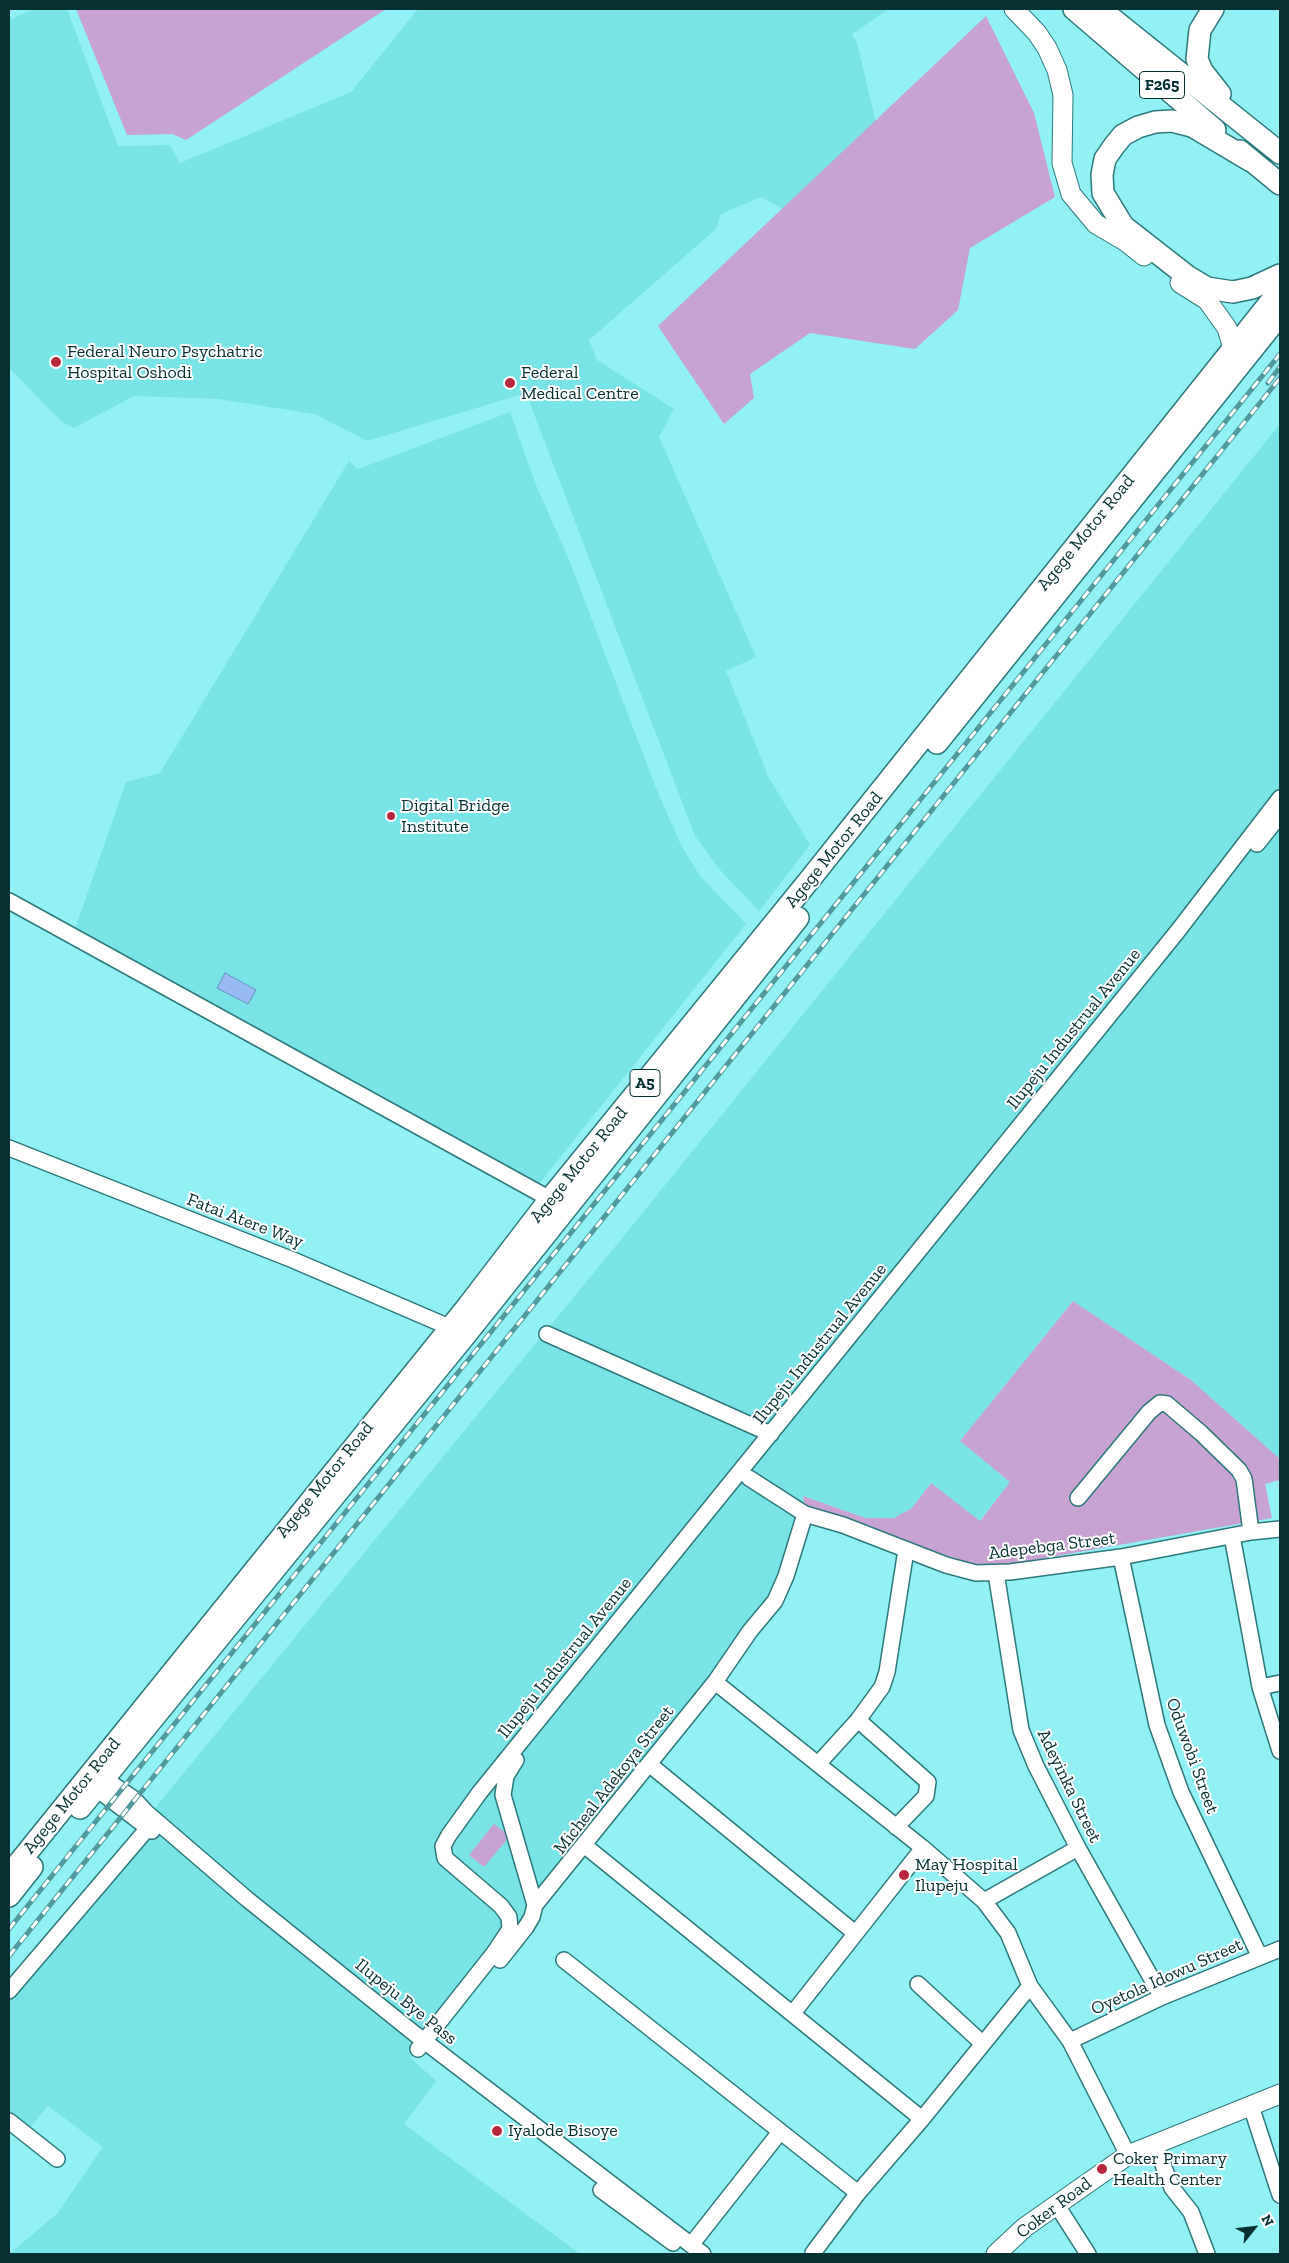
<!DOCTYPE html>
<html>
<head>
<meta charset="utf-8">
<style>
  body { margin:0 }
  #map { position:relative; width:1289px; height:2263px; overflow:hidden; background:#91f1f4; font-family:"Zilla Slab",serif }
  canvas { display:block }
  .frame { position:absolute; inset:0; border:10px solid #043032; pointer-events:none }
  .north { position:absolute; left:1229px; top:2203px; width:50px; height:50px; -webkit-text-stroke:4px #fff; paint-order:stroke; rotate:61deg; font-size:14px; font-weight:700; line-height:20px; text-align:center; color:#043032 }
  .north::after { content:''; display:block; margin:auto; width:18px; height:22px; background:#043032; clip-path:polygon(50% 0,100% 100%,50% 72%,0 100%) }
</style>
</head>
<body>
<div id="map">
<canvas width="1289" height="2263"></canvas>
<div class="frame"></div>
<div class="north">N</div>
</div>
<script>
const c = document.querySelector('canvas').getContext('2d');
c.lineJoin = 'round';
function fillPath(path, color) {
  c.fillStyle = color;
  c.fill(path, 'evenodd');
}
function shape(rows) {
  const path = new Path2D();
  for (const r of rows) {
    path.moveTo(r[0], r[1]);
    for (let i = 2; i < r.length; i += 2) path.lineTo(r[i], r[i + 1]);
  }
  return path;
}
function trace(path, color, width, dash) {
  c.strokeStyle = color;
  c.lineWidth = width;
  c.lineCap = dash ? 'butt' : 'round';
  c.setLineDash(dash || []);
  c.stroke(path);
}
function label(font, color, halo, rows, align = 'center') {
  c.font = font + ' "Zilla Slab",serif';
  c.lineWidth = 4;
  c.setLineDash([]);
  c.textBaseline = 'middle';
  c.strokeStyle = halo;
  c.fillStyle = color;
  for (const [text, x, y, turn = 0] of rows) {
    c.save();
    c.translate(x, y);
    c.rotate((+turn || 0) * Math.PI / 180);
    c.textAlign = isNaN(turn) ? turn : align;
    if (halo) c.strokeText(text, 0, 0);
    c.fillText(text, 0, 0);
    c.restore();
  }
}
const built = shape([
  [34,9,67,9,118,146,170,145,180,163,351,92,418,9,889,9,852,34,857,43,880,139,787,211,761,197,721,214,716,229,589,340,597,360,674,409,659,437,756,657,726,671,769,778,810,845,759,911,721,871,695,836,526,393,367,441,315,414,218,399,134,396,74,428,61,421,9,368,9,20],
  [510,412,536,485,570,562,656,788,680,843,700,876,746,924,539,1184,74,932,126,782,160,773,349,461,358,469],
  [1280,424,1280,1459,1191,1380,1073,1301,960,1441,1010,1482,979,1521,931,1483,912,1508,894,1518,866,1518,803,1496,805,1508,772,1606,411,2058,436,2081,404,2124,580,2254,9,2254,57,2214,103,2147,48,2106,22,2137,9,2125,9,1979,137,1830,628,1231]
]);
const green = shape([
  [76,9,386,9,186,140,172,134,127,135],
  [986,16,1034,113,1055,197,970,248,958,310,915,349,810,333,750,374,754,398,724,424,658,326],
  [1073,1301,1191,1380,1280,1459,1280,1480,1265,1484,1272,1518,994,1567,975,1565,805,1508,803,1496,866,1518,894,1518,912,1508,931,1483,980,1521,1010,1482,960,1441],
  [494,1824,510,1836,484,1867,469,1855]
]);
const water = shape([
  [225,973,256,990,248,1004,217,988,225,973]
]);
const minor = shape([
  [1257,844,1280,815],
  [9,901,550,1199],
  [9,1148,293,1260,449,1327,458,1334],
  [547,1334,771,1434],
  [749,1478,805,1514,843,1525,946,1565,976,1573,1010,1572,1121,1557,1251,1532,1280,1529],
  [1078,1498,1149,1412,1160,1403,1167,1404,1201,1433,1239,1470,1244,1479,1251,1532],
  [1232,1536,1260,1687,1280,1751],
  [1121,1557,1157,1725,1181,1792,1260,1957],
  [996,1573,1021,1730,1036,1766,1078,1848,1162,1997],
  [715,1682,923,1848,984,1901,1008,1933,1030,1986,1070,2041,1128,2155],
  [1260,1687,1280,1683],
  [858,1720,928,1782,926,1796,896,1827],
  [516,1760,506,1776,503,1795,535,1905],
  [649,1764,855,1933],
  [818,1764,858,1720,882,1687,887,1672,906,1550],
  [96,1773,134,1799,147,1813,247,1899,415,2034,703,2254],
  [89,1783,152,1831],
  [584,1845,922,2119],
  [984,1901,1078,1848],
  [500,1960,526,1927,532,1917,535,1905,715,1682,750,1631,775,1601,786,1576,805,1514],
  [564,1960,858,2193],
  [918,1984,982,2043],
  [9,1991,148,1828],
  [793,2013,923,1848],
  [1070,2041,1162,1997,1280,1949],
  [418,2049,494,1953,510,1929,509,1917,501,1906,445,1858,443,1846,449,1835,480,1792,1177,932,1280,798],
  [1251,2106,1280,2195],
  [9,2121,57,2159],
  [1155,2144,1172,2188,1191,2212,1207,2254],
  [601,2190,673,2243],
  [1056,2204,1088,2254],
  [691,2245,780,2132],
  [813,2253,858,2193,922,2119,1030,1986]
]);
const major = shape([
  [1014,9,1037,33,1047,48,1057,70,1063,95,1062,163,1071,194,1096,224,1125,241,1144,256],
  [1180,283,1207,300,1227,328,1233,348],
  [996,2254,1025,2227,1128,2155,1280,2094]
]);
const highway = shape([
  [1074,9,1215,130],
  [1100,9,1280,153],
  [1213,9,1200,30,1197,59,1202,71,1220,94],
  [1240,151,1280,184],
  [1251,161,1192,126,1172,121,1155,122,1138,127,1123,135,1114,146,1105,159,1102,175,1103,193,1123,226,1187,276,1207,288,1233,292,1252,288,1280,275],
  [937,743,1279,316],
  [80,1808,463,1338,798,918],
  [9,1875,468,1306,550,1199,811,878,1280,290],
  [9,1896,32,1867]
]);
const rail = shape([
  [1268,383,1280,367],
  [9,1929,1280,354],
  [9,1956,1280,378]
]);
const markers = [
  [56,362,6,"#b8273d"],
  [510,383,6,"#b8273d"],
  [391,816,5,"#b8273d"],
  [904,1875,6,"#b8273d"],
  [497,2131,6,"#b8273d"],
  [1102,2169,6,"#b8273d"]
];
const shields = [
  [1162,85,45],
  [645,1083,30]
];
const shieldNames = [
  ["F265",1162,85],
  ["A5",645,1083]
];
const poiNames = [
  ["Federal Neuro Psychatric",67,352],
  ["Hospital Oshodi",67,373],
  ["Federal",521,373],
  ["Medical Centre",521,394],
  ["Digital Bridge",401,806],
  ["Institute",401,827],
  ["May Hospital",915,1865],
  ["Ilupeju",915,1886],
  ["Iyalode Bisoye",508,2131],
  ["Coker Primary",1113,2159],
  ["Health Center",1113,2180]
];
const streetNames = [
  ["Agege Motor Road",1086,533,-51],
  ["Agege Motor Road",834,850,-51],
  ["Ilupeju Industrual Avenue",1074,1029,-51],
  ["Agege Motor Road",579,1165,-51],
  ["Fatai Atere Way",245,1221,21],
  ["Ilupeju Industrual Avenue",820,1344,-51],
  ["Agege Motor Road",325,1480,-51],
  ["Adepebga Street",1052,1546,-7],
  ["Ilupeju Industrual Avenue",565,1658,-51],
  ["Oduwobi Street",1192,1756,70],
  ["Micheal Adekoya Street",614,1780,-52],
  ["Adeyinka Street",1069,1786,64],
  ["Agege Motor Road",72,1796,-51],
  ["Oyetola Idowu Street",1167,1977,-24],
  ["Ilupeju Bye Pass",406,2002,39],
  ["Coker Road",1054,2208,-37]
];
fillPath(built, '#79e4e7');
fillPath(green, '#c8a2d3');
fillPath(water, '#97bbf2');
trace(water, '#6b91b8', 1);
trace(minor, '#2d787a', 18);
trace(major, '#2d787a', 21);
trace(highway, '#2d787a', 24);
trace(minor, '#fff', 15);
trace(major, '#fff', 19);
trace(highway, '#fff', 21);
trace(rail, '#51999c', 5);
trace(rail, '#fff', 3, [9]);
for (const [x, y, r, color] of markers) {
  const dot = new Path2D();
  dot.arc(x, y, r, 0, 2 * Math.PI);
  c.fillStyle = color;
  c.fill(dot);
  trace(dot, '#fff', 2);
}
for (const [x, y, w] of shields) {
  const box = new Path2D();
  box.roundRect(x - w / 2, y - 13.5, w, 27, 4);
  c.fillStyle = '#fff';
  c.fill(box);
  trace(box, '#043032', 1);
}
label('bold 16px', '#043032', null, shieldNames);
label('18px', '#043032', '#fff', poiNames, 'left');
label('18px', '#043032', '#fff', streetNames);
</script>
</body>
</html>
